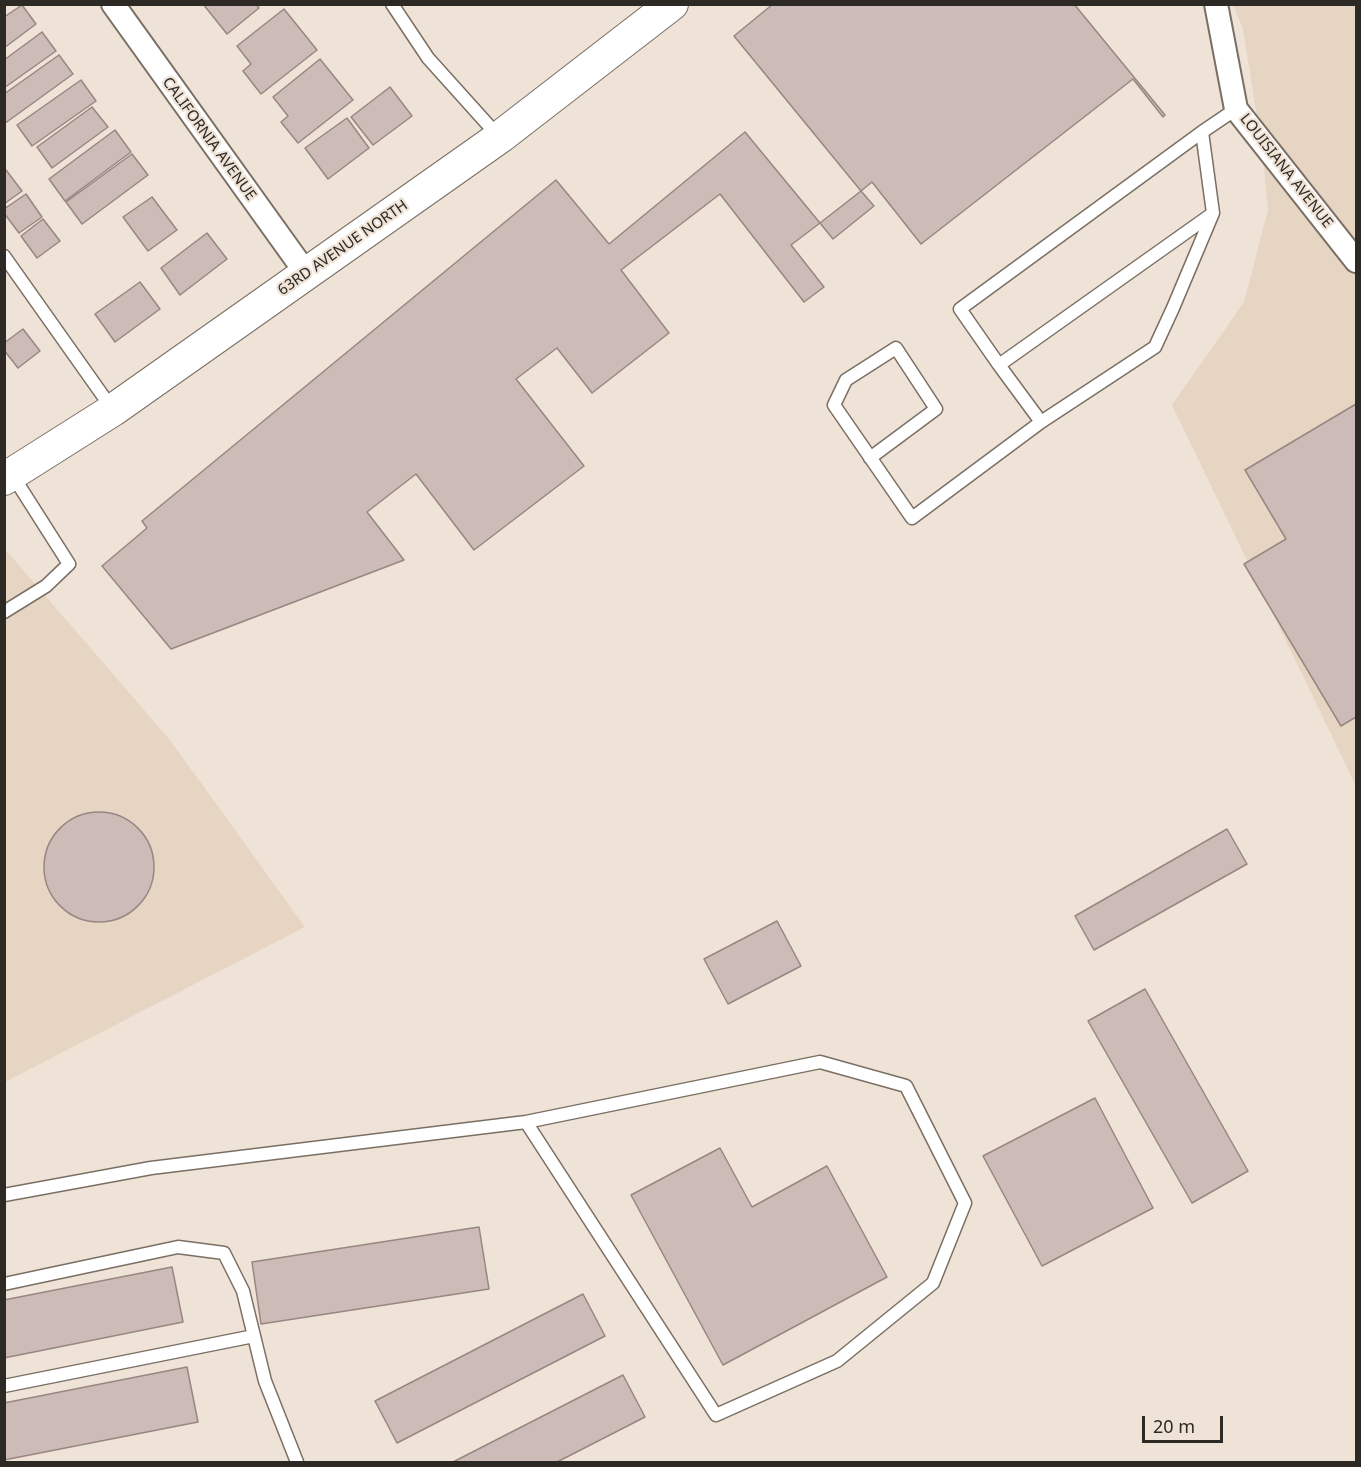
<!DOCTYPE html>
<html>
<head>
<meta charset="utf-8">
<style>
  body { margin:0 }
  #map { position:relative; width:1361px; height:1467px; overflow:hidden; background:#efe2d6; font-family:"Noto Sans",sans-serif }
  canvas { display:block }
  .frame { position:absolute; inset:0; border:6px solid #2d2924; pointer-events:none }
  .scale { position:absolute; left:1142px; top:1416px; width:81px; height:27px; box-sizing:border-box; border:3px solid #2d2924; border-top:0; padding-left:8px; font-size:18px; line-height:21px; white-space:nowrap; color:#2d2924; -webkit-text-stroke:4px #efe2d6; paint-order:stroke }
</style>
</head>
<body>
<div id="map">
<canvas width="1361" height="1467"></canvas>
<div class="frame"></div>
<div class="scale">20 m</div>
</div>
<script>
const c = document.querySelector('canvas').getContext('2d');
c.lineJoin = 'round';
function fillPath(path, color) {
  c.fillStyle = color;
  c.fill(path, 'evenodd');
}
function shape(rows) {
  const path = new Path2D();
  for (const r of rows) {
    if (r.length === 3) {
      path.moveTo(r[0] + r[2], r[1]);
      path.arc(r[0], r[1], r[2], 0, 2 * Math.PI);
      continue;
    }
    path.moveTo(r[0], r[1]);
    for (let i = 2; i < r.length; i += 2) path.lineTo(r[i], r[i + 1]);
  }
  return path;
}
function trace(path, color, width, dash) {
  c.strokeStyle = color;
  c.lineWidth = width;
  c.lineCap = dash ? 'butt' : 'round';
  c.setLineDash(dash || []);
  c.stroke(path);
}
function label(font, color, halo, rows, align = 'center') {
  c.font = font + ' "Noto Sans",sans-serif';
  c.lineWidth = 4.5;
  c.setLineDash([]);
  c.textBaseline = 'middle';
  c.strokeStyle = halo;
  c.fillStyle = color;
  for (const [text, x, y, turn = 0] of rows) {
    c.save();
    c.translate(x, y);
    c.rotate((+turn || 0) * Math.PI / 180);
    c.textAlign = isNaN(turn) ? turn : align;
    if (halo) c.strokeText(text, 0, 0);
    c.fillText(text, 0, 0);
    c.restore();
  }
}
const built = shape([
  [1233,5,1356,5,1356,786,1172,405,1244,302,1268,210,1262,148,1243,29],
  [4,548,170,740,305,927,5,1082]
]);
const building = shape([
  [203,4,256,4,259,8,227,34,203,4],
  [773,4,1074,4,1165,115,1163,117,1133,79,921,244,872,182,861,191,734,36,773,4],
  [22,5,36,24,4,48,4,17,22,5],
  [284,9,317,50,261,94,243,71,251,64,237,46,284,9],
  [42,32,56,51,4,88,4,60,42,32],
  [59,55,73,74,4,124,4,94,59,55],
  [320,59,353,100,298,143,281,122,288,116,273,97,320,59],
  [81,80,96,101,32,146,17,125,81,80],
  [390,87,412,116,373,145,351,117,390,87],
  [92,107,108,127,52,168,37,147,92,107],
  [347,118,369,148,328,179,305,148,347,118],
  [115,130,131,152,65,201,49,179,115,130],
  [745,132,820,223,791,245,824,287,804,302,720,194,621,270,669,333,592,393,557,348,516,379,584,466,474,550,416,474,367,512,404,560,171,649,102,566,147,528,142,521,556,180,609,244,745,132],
  [132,154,148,175,82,224,66,202,132,154],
  [6,170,22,191,4,204,4,171,6,170],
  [861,191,874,206,833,239,820,223,861,191],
  [26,194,42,217,19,233,4,213,4,209,26,194],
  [152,197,177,230,148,251,123,217,152,197],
  [43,219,60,241,37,258,21,236,43,219],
  [207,233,227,259,180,295,161,268,207,233],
  [140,282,160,309,115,342,95,314,140,282],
  [23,329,40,351,18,368,4,350,4,343,23,329],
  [1356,404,1356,717,1341,726,1244,564,1286,539,1245,470,1356,404],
  [99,867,55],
  [1227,829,1247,864,1094,950,1075,916,1227,829],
  [777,921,801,966,728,1004,704,959,777,921],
  [1145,989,1248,1171,1192,1203,1088,1021,1145,989],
  [1095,1098,1153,1208,1042,1266,983,1156,1095,1098],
  [720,1148,752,1207,827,1166,887,1277,723,1365,631,1195,720,1148],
  [479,1227,489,1289,261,1324,252,1262,479,1227],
  [172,1267,183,1322,4,1358,4,1300,172,1267],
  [583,1294,605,1336,397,1443,375,1401,583,1294],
  [187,1367,198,1422,4,1460,4,1403,187,1367],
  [623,1375,645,1417,557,1462,453,1462,623,1375]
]);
const lane = shape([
  [392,4,428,58,499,137],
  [1202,132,1213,213,1173,308,1155,347,1041,422,999,365,960,309,1202,132,1236,109],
  [4,256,113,410],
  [999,365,1212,214],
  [870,458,936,409,896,348,846,380,834,405,912,518,1041,422],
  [4,612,46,586,69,564,13,476],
  [4,1195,151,1168,526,1122,820,1062,906,1086,965,1203,933,1283,837,1361,716,1415,526,1122],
  [4,1284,178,1247,224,1253,243,1291,265,1381,297,1462],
  [4,1386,254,1336]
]);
const street = shape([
  [113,4,306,273],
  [1216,4,1236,109,1356,261]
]);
const secondary = shape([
  [4,479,113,410,500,137,672,4]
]);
const streetNames = [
  ["CALIFORNIA AVENUE",209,139,54],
  ["LOUISIANA AVENUE",1286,171,52],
  ["63RD AVENUE NORTH",343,248,-35]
];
fillPath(built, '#e7d5c3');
fillPath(building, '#cdbbb7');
trace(building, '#978682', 1.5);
trace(lane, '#7a6f64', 15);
trace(street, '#7a6f64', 26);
trace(secondary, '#7a6f64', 34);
trace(lane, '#fff', 12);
trace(street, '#fff', 22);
trace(secondary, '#fff', 32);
label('15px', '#2d2924', '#efe2d6', streetNames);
</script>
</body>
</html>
